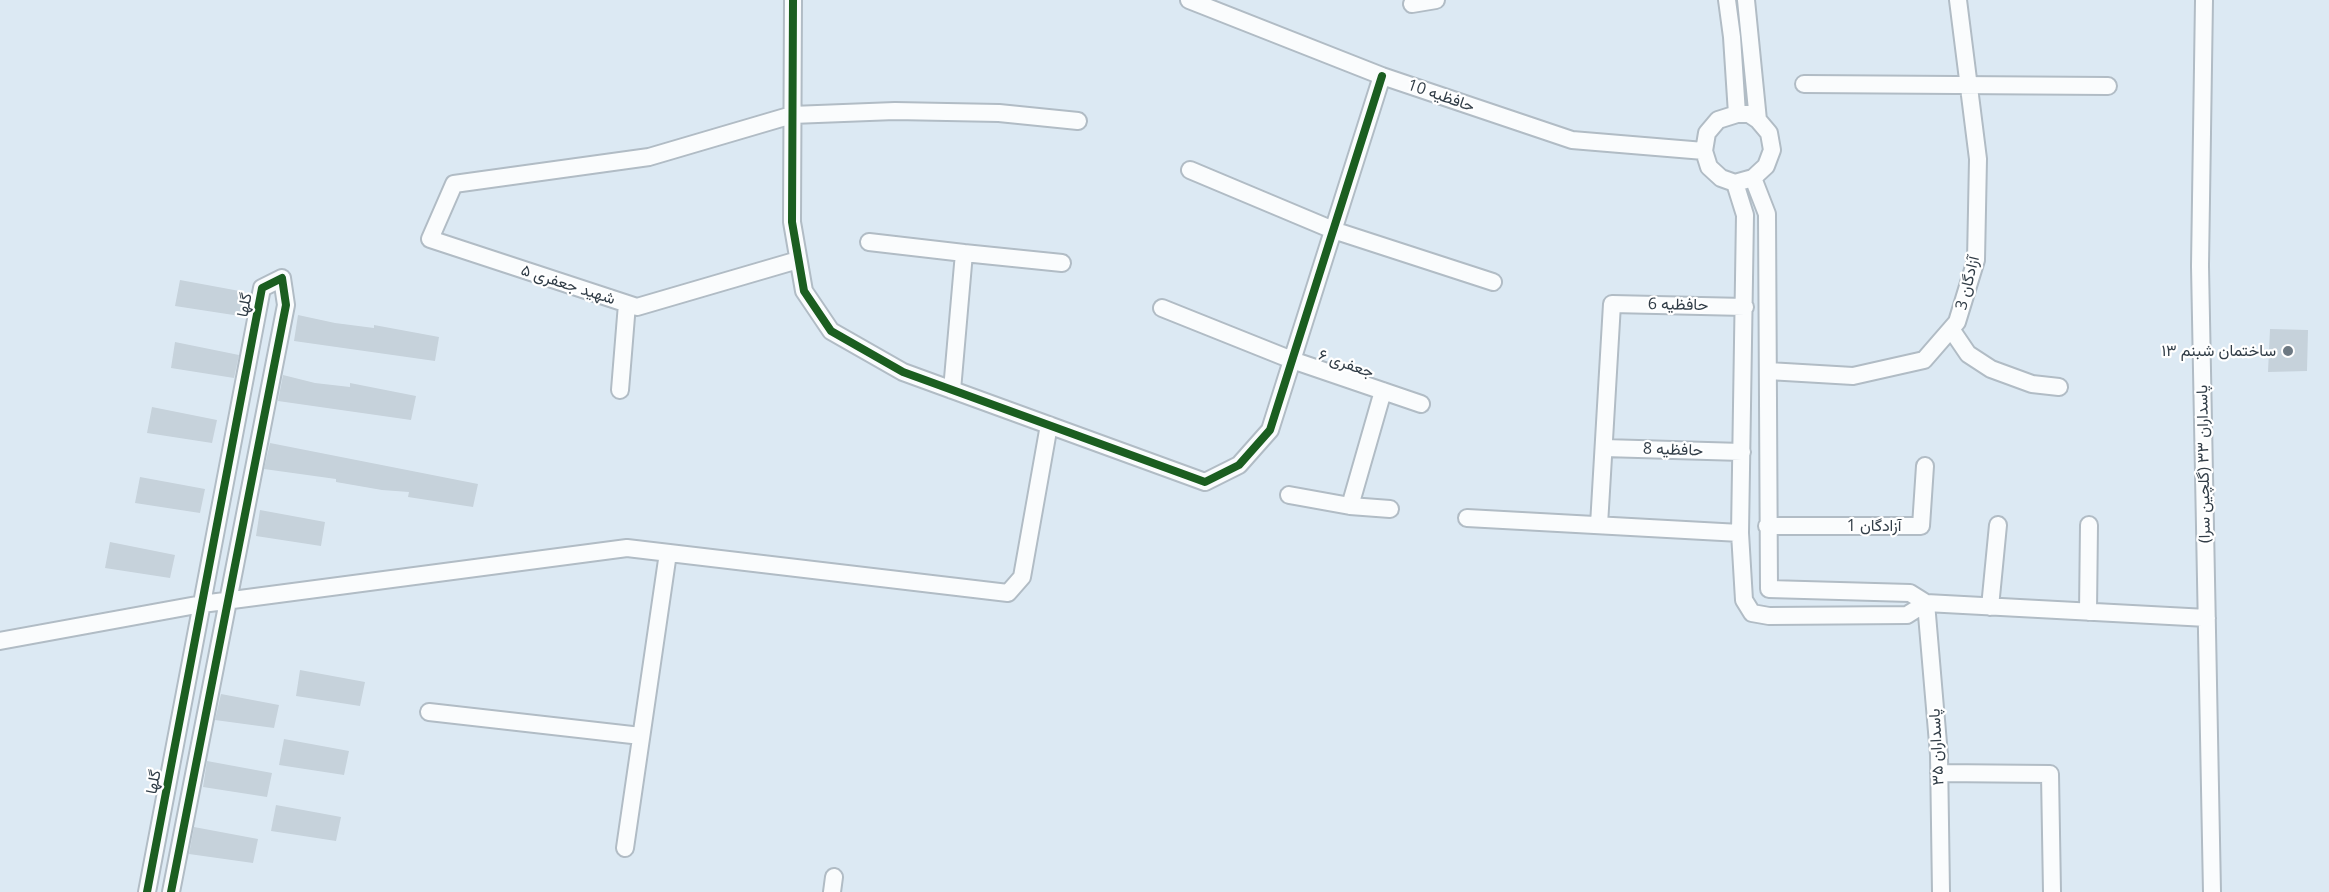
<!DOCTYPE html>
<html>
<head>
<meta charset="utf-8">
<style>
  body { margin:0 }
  canvas { display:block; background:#dce9f3 }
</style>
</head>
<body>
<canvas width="2329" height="892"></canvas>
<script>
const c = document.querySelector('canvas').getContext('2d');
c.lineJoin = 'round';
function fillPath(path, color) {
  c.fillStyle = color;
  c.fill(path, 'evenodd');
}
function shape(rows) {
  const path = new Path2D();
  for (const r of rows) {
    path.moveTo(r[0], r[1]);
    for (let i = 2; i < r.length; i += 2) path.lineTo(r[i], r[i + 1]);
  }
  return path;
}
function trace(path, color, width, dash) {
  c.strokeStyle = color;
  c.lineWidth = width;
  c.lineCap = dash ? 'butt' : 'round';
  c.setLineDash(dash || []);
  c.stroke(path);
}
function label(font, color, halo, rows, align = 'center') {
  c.font = font + ' "Open Sans",Vazirmatn,sans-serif';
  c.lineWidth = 4.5;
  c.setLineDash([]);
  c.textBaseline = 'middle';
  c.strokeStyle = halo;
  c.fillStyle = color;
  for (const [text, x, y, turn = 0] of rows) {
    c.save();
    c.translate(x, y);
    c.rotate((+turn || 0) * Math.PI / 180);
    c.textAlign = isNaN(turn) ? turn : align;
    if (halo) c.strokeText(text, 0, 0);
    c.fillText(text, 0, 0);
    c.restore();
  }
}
const building = shape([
  [180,280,245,292,240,316,175,306],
  [298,315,335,323,374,328,374,325,439,337,435,361,294,341],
  [2270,329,2308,330,2307,371,2268,372],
  [175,342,239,355,234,378,171,368],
  [283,375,315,383,350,387,350,383,416,396,411,420,278,401],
  [152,407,217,420,212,443,147,433],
  [270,443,478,484,473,507,408,497,409,492,382,490,336,482,336,479,264,469],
  [140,477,205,489,200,513,135,503],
  [260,510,325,522,321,546,256,536],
  [110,542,175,555,170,578,105,568],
  [300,670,365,682,360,706,296,696],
  [221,694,279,705,274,728,215,720],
  [284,739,349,751,344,775,279,765],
  [207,761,272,773,267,797,203,787],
  [276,805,341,817,336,841,271,831],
  [194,827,258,839,253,863,189,854]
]);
const minor = shape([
  [793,0,792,222,804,291,831,331,903,372,1205,482,1239,465,1270,430,1382,76],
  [1189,0,1382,76,1572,140,1704,151],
  [1727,0,1732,37,1737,114],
  [1746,0,1758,120,1769,133,1772,150,1766,166,1753,178,1735,183,1721,178,1709,167,1704,151,1707,133,1718,120,1737,114,1749,114,1758,120],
  [2204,0,2200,266,2212,892],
  [1412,4,1436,0],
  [1804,84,2108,86],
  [1190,170,1333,230,1493,282],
  [1753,178,1767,214,1769,589,1910,593,1926,603,2207,618],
  [1735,183,1745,215,1740,533,1744,600,1752,613,1769,616,1907,615,1926,603],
  [869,242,964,253],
  [798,260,637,307,430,239,454,184,649,157,792,115,895,111,999,113,1078,121],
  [1162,308,1292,360,1421,404],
  [1951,329,1968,354,1991,369,2032,384,2059,387],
  [1768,371,1853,376,1924,360,1957,322,1976,260,1978,159,1958,0],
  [620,390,627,304],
  [952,390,964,253,1062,263],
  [1604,448,1742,452],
  [1289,495,1350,506,1390,509],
  [1350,506,1383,391],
  [1467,518,1740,533],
  [1599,525,1612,304,1745,307],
  [1767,526,1921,526,1925,466],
  [1926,603,1939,755,1941,892],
  [1990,607,1998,525],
  [2088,612,2089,525],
  [0,641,202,604,627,548,1008,593,1022,577,1049,425],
  [429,712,641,736],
  [1939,773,2050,774,2052,892],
  [625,848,668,553],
  [147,892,262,288,282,278,286,305,171,892],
  [832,892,834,877]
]);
const cycleway = shape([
  [793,0,792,222,804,291,831,331,903,372,1205,482,1239,465,1270,430,1382,76],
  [147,892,262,288,282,278,286,305,171,892]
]);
const markers = [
  [2288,351,6,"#6d7983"]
];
const streetNames = [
  ["حافظیه 10",1441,96,19],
  ["آزادگان 3",1968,283,-76],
  ["شهید جعفری ۵",568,285,18],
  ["گلها",245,305,-79],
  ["حافظیه 6",1678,305,1],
  ["جعفری ۶",1346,364,19],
  ["حافظیه 8",1673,450,2],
  ["پاسداران ۳۳ (گلچین سرا)",2204,464,-91],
  ["آزادگان 1",1874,526],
  ["پاسداران ۳۵",1937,747,-93],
  ["گلها",154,782,-79]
];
const poiNames = [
  ["ساختمان شبنم ۱۳",2276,351]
];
fillPath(building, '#c6d2db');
trace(minor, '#b1bcc5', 20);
trace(minor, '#fafcfd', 16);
trace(cycleway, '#1b5e20', 8);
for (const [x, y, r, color] of markers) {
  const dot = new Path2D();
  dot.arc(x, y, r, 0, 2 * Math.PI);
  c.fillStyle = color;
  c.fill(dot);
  trace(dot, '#fff', 2);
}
label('16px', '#313d47', '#fff', streetNames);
label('16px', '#313d47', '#fff', poiNames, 'right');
</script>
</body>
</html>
